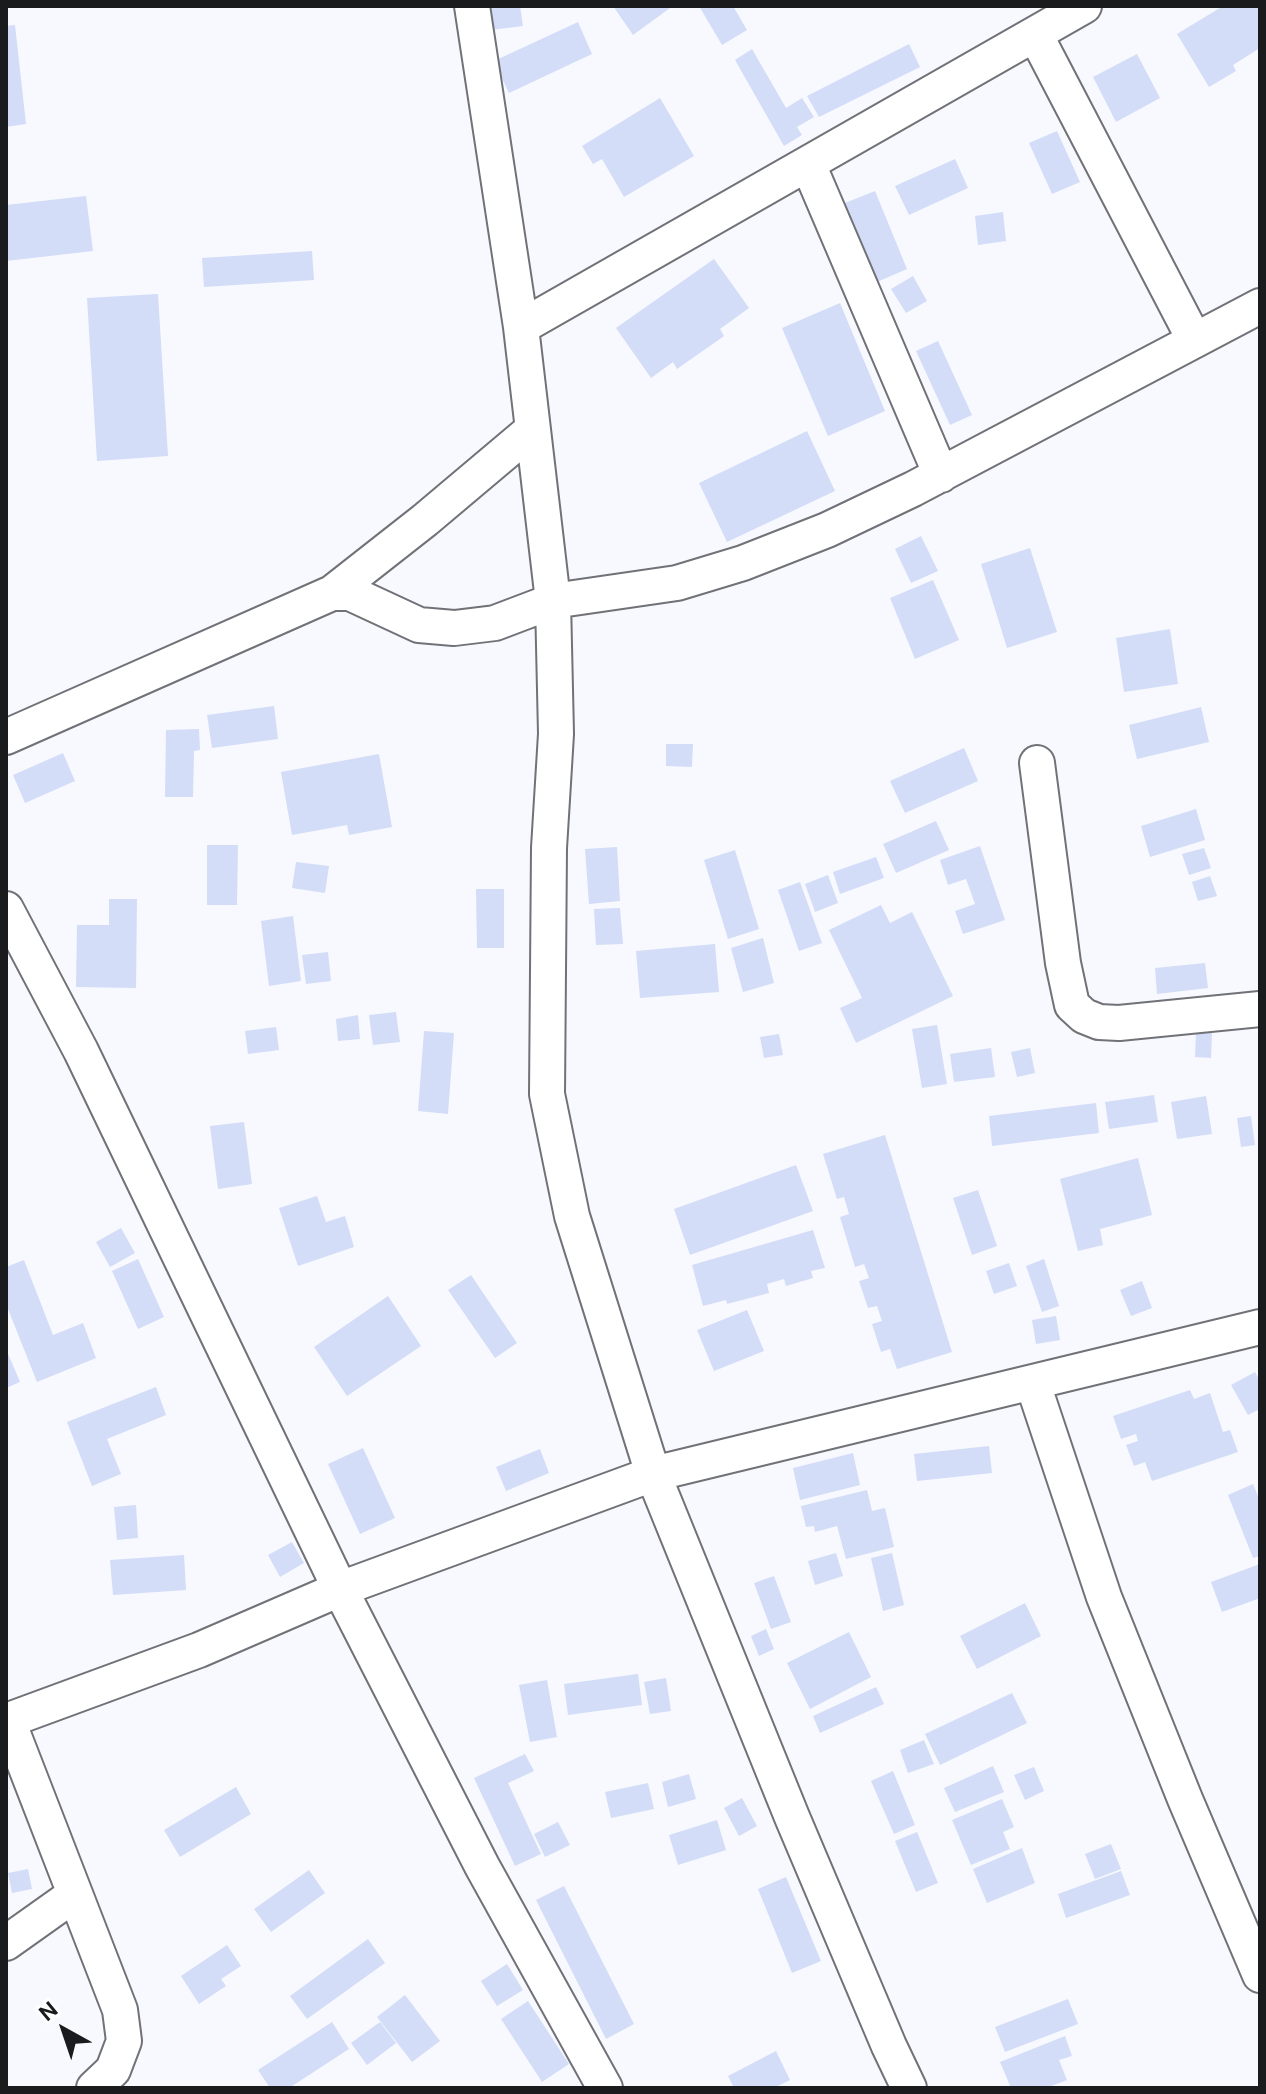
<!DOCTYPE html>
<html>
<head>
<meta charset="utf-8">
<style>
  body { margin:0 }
  #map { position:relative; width:1266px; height:2094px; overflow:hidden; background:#f8f9fe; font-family:"DM Sans",sans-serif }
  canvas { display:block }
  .frame { position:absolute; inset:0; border:8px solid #1a1b1d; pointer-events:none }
  .north { position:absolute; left:24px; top:1990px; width:80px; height:80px; -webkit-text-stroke:6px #fff; paint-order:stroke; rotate:320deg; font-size:22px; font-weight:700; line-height:32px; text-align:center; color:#1a1b1d }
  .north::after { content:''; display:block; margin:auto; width:28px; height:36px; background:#1a1b1d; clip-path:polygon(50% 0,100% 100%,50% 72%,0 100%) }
</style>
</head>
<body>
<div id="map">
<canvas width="1266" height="2094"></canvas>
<div class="frame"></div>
<div class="north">N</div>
</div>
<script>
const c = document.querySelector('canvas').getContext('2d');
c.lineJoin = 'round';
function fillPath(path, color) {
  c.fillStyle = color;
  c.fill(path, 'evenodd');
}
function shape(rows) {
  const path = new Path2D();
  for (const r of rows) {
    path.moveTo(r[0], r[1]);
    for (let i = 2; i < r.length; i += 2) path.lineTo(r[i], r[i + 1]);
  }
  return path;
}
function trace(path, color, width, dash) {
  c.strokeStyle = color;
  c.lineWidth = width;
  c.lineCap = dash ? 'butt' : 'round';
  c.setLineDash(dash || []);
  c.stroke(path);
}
const building = shape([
  [488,6,520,6,523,26,491,30],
  [613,6,668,6,670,8,633,35],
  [699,6,733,6,747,30,722,45],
  [1223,6,1260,6,1260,48,1233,65,1236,71,1209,87,1177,34],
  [578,22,592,54,509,93,494,61],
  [15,25,26,124,6,127,6,26],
  [909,44,920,67,819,117,807,96],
  [752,49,786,108,802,98,814,117,797,127,802,135,784,146,735,60],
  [1137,54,1160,98,1116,122,1093,77],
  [660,98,694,156,624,197,602,159,593,164,582,146],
  [1057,131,1080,182,1052,194,1029,143],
  [955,159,968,188,909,215,895,186],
  [875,191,907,269,877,282,845,203],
  [86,196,93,251,6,261,6,205],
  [1003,212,1006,241,978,245,975,216],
  [312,251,314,280,204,287,202,258],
  [714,259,749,308,720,329,724,336,677,369,673,362,651,378,616,328],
  [913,276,927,301,906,313,891,289],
  [158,294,168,456,97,461,87,298],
  [840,303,885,411,828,436,782,328],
  [938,341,972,415,950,425,916,351],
  [807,431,835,491,727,542,699,483],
  [921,536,938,571,911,583,895,549],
  [1030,548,1057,632,1007,648,981,564],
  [933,580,959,640,915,659,890,598],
  [1170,629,1178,684,1124,692,1116,638],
  [274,706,278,739,212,748,207,715],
  [1201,707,1209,742,1137,759,1129,725],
  [199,729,200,750,194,751,193,797,165,797,166,730],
  [666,744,693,744,692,767,666,766],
  [964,748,978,781,905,813,890,781],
  [63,753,75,781,25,803,13,775],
  [379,754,392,827,349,835,347,825,292,835,281,772],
  [1196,809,1205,840,1150,857,1141,826],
  [936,821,949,850,896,873,883,844],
  [207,845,238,845,237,905,207,905],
  [980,846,1005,920,963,934,955,911,975,904,966,879,948,885,940,860],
  [617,847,620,901,589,904,585,849],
  [1204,848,1211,868,1189,875,1182,854],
  [735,850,759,929,728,939,704,860],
  [876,857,884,878,840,894,833,872],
  [296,862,329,866,325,893,292,888],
  [828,875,838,903,815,912,805,884],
  [1210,876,1217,896,1198,901,1192,882],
  [800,882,822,943,799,951,778,890],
  [476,889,504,889,504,948,477,948],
  [109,899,137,899,136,988,76,987,77,925,109,925],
  [881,905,890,923,912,912,953,996,856,1043,840,1008,862,998,829,930],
  [620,908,623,944,596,945,594,909],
  [293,916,301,981,269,986,261,921],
  [763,938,774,983,743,992,731,948],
  [715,944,719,992,640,998,636,951],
  [328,952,331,981,306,984,302,955],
  [1205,963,1208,988,1157,994,1155,968],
  [396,1012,400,1042,373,1045,369,1015],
  [358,1015,360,1039,338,1041,336,1019],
  [937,1025,947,1084,922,1088,912,1029],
  [276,1027,279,1050,248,1054,245,1031],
  [424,1031,454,1033,448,1114,418,1111],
  [1196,1032,1212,1032,1211,1058,1195,1057],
  [779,1034,783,1055,764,1058,760,1037],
  [991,1048,995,1077,954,1082,950,1054],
  [1030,1048,1035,1073,1017,1077,1011,1052],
  [1154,1095,1158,1122,1109,1129,1105,1102],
  [1206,1096,1212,1134,1177,1139,1171,1102],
  [1096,1103,1099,1133,992,1146,989,1116],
  [1251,1116,1255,1145,1241,1147,1237,1118],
  [244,1122,252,1184,218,1189,210,1126],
  [885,1135,952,1352,897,1369,890,1349,881,1352,872,1324,882,1321,877,1306,868,1308,859,1281,869,1278,864,1264,855,1267,840,1217,849,1214,844,1197,837,1199,823,1154],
  [1138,1158,1152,1215,1100,1229,1103,1245,1078,1251,1060,1179],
  [796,1165,813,1211,690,1255,674,1209],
  [978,1190,997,1246,972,1255,953,1198],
  [317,1196,326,1222,345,1216,354,1247,298,1266,279,1208],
  [121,1228,135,1253,110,1267,96,1242],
  [813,1230,825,1268,811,1271,813,1278,786,1286,784,1279,767,1284,769,1293,727,1304,726,1300,703,1306,692,1265],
  [138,1259,164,1317,138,1329,112,1271],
  [1044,1259,1059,1306,1042,1312,1026,1266],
  [24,1260,53,1335,83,1323,96,1358,37,1382,6,1304,6,1267],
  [1009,1263,1017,1286,994,1294,986,1271],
  [471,1275,517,1343,495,1358,448,1290],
  [1142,1281,1152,1308,1131,1316,1120,1290],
  [388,1296,421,1346,347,1396,314,1347],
  [747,1310,764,1351,714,1371,697,1330],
  [1056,1316,1060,1340,1036,1344,1032,1320],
  [6,1349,20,1382,6,1388],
  [1255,1372,1260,1381,1260,1409,1248,1415,1231,1385],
  [156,1387,166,1415,107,1439,121,1474,92,1486,67,1422],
  [1190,1390,1194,1399,1210,1393,1223,1432,1230,1430,1238,1452,1152,1481,1145,1462,1134,1466,1126,1445,1138,1441,1136,1434,1121,1439,1113,1416],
  [989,1446,992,1473,917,1481,914,1454],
  [363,1448,395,1518,360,1534,328,1464],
  [540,1449,549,1473,506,1491,496,1467],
  [853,1453,860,1485,800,1500,793,1468],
  [1253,1484,1260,1501,1260,1556,1253,1558,1228,1495],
  [867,1490,872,1511,885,1508,894,1547,846,1559,837,1526,815,1532,814,1526,806,1527,801,1506],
  [136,1505,138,1538,117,1540,114,1507],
  [292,1542,304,1563,280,1577,268,1555],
  [836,1553,843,1576,815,1585,808,1561],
  [892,1553,904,1605,883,1611,871,1558],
  [184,1555,186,1590,113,1595,110,1560],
  [1260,1564,1260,1598,1222,1612,1211,1582],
  [774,1576,791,1622,771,1629,754,1583],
  [1025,1603,1041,1636,977,1669,960,1636],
  [766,1629,774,1649,759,1656,751,1636],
  [849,1632,871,1677,810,1709,787,1663],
  [638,1674,642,1705,568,1715,564,1684],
  [666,1678,671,1711,650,1714,644,1682],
  [547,1680,557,1737,530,1742,519,1685],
  [876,1687,884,1704,820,1733,813,1716],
  [1012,1693,1027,1723,940,1765,925,1734],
  [924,1740,934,1764,908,1773,900,1750],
  [525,1754,534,1771,508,1783,541,1854,515,1866,474,1778],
  [993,1766,1004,1792,955,1812,944,1788],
  [1034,1767,1044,1791,1025,1800,1014,1775],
  [893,1771,915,1825,894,1834,871,1781],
  [689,1774,696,1799,668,1807,662,1782],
  [648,1783,654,1809,611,1818,605,1792],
  [236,1787,251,1814,180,1857,164,1830],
  [742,1798,757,1826,739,1836,724,1808],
  [1002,1799,1014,1827,1003,1832,1010,1849,971,1865,952,1820],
  [717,1820,726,1850,678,1865,669,1835],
  [558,1822,570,1845,545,1857,534,1834],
  [917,1832,938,1883,916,1892,895,1841],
  [1111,1844,1121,1869,1095,1879,1085,1854],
  [1022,1848,1035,1883,987,1903,973,1869],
  [28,1869,32,1889,12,1893,8,1873],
  [309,1870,325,1893,271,1932,254,1909],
  [1121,1871,1130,1895,1066,1918,1058,1894],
  [786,1877,821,1961,792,1973,758,1889],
  [564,1886,634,2024,606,2039,536,1900],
  [368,1939,385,1963,307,2019,290,1996],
  [227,1945,241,1966,221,1979,226,1986,199,2004,181,1976],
  [507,1964,523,1990,497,2006,481,1981],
  [405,1995,440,2041,412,2062,377,2017],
  [1068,1999,1078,2024,1005,2052,995,2027],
  [528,2001,569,2064,542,2082,501,2019],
  [332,2022,349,2049,289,2088,270,2088,258,2070],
  [380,2022,396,2043,367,2065,351,2043],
  [1065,2036,1072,2056,1059,2060,1067,2080,1046,2088,1011,2088,1000,2062],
  [776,2051,790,2080,774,2088,734,2088,728,2076]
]);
const street = shape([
  [472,6,521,327,553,601,556,734,549,848,547,1094,572,1216,653,1474,792,1817,889,2046,909,2088],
  [1035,34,1194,339],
  [808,164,941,475],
  [521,327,1084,6],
  [332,593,425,520,533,429],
  [6,737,332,593,350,593,419,625,454,628,495,623,553,601,677,583,743,563,827,530,913,489,1260,306],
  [1037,763,1063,963,1072,1005,1084,1016,1099,1022,1119,1023,1260,1009],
  [6,909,81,1051,340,1589,482,1866,605,2088],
  [1033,1384,1104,1597,1185,1799,1260,1975],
  [6,1721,199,1650,340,1589,653,1474,1260,1327],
  [8,1721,120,2010,124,2041,113,2070,94,2088],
  [6,1943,75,1894]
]);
fillPath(building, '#d3ddf8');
trace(street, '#707277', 38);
trace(street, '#fff', 34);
</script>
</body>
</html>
